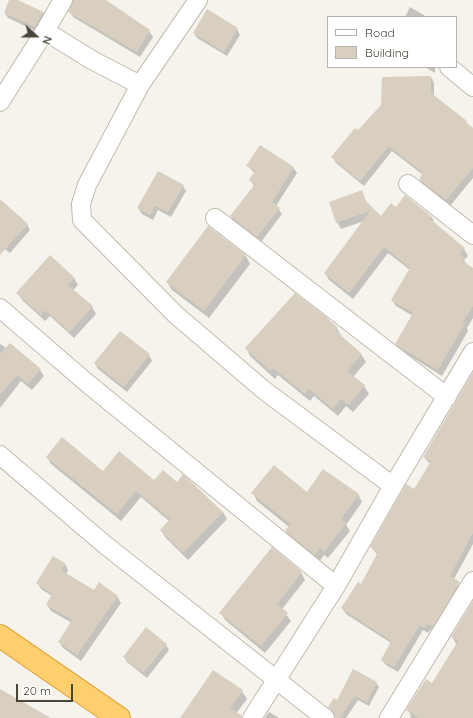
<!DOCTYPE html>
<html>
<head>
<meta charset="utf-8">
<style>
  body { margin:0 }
  #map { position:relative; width:473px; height:718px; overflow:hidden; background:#f6f3ec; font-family:Quicksand,sans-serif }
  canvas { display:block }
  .legend { position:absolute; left:327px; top:16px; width:130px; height:52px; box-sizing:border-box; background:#fff; border:1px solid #b7b4b0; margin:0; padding:5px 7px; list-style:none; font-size:12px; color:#4b4439 }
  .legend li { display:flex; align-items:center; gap:8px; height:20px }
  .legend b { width:20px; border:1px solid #b7b4b0 }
  .north { position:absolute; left:16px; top:16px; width:40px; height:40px; -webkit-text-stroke:3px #fff; paint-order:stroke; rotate:111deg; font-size:11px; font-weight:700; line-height:16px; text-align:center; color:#4b4439 }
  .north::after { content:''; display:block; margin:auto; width:14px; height:18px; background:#4b4439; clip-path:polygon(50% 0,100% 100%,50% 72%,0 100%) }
  .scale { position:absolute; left:16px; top:684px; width:57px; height:18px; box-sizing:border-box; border:2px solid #4b4439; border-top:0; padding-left:5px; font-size:12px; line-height:14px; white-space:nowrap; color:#4b4439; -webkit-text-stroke:3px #fff; paint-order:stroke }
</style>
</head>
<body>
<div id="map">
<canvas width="473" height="718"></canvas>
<ul class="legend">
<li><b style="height:5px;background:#fff"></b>Road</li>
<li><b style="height:11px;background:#d8cfc1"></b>Building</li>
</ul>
<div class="north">N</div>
<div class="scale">20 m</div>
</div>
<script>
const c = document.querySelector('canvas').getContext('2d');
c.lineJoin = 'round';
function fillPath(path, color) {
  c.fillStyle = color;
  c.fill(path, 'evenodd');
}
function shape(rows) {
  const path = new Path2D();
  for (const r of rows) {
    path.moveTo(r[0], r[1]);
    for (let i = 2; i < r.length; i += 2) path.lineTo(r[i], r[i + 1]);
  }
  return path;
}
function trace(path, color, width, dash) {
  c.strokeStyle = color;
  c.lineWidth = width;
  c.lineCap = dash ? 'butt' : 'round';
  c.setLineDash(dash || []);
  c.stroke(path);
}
const shadow = shape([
  [10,0,16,0,43,12,46,18,38,32,8,18,5,13],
  [74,0,104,0,149,31,153,37,140,57,73,17,70,12],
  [410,7,427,17,405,17],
  [237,29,240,35,227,56,197,38,194,33],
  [425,67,435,67,435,73],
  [431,77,434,83,434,96,473,129,473,178,450,206,423,185,420,179,423,175,392,151,364,186,336,163,333,157,359,132],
  [248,166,293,167,297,173,276,206,282,214,261,242,234,222,231,216,254,186,250,180,254,173],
  [183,186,186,191,171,217,158,210,153,220,142,214,138,208],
  [361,191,367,204,381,218,396,209,432,217,435,225,464,249,468,256,464,260,468,266,473,270,473,318,467,328,468,331,442,376,400,350,396,344,413,316,396,306,392,300,410,270,388,253,353,299,329,280,325,273,364,221,341,229,337,222],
  [0,209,27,224,30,230,10,253,0,245],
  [208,227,246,256,250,264,209,318,172,290,167,282],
  [74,278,78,285,73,290,92,307,96,314,74,338,50,316,45,321,22,300,18,293],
  [337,329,342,337,361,354,366,362,353,377,364,386,369,394,353,412,346,406,338,416,314,396,310,401,278,375,275,379,250,356,246,348],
  [0,344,40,370,44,376,32,390,21,381,0,408],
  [149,355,152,361,127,392,98,369,95,364],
  [473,377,473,544,454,579,459,586,435,631,431,629,428,633,423,630,398,672,386,665,382,660,391,643,346,614,342,608,361,585,378,555,371,547,415,491,430,464,424,457],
  [47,457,103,473,154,482,177,483,223,512,227,519,188,560,165,537,161,530,169,521,141,497,121,521,51,464],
  [253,493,358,494,362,502,346,525,350,531,328,558,324,555,319,562,290,538,286,531,289,527,257,501],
  [53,557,65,564,68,570,66,574,94,591,117,596,121,603,81,661,63,648,59,642,72,623,51,611,47,605,52,596,41,589,38,583],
  [301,572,305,580,282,609,291,621,265,653,225,620,221,613],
  [473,603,473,718,410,718,411,716,408,710,432,684,457,645,452,637],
  [146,629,166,645,169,650,147,678,127,662,124,657],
  [376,683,379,687,369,706,358,700,346,718,336,718,329,707],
  [242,691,247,699,235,715,237,718,181,718],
  [269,712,279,718,265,718]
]);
const building = shape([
  [9,0,18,0,43,12,35,27,4,13],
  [73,0,106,0,150,30,137,52,68,12],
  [207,9,238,28,224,52,193,33],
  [431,76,431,93,467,121,466,122,473,128,473,168,446,200,419,179,423,173,389,146,360,181,331,157,355,128,358,130,381,105,382,77],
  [260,145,294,167,272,202,280,208,257,237,230,216,255,184,249,180,255,171,246,166],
  [158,171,184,185,168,212,155,206,150,215,137,208],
  [362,190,366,201,381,216,391,203,396,207,405,195,432,217,430,219,465,248,460,254,465,258,462,261,473,268,473,306,463,322,465,323,438,370,395,344,413,313,391,300,410,268,384,247,349,293,324,273,370,211,336,223,329,202],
  [0,199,28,224,0,255],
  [208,226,246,255,204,311,166,282],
  [50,255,75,278,68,285,93,306,70,332,45,310,41,315,16,293],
  [295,293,325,316,338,328,336,331,362,354,347,371,365,385,349,405,341,399,333,409,309,389,305,394,273,368,270,371,245,348],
  [120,331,150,354,124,387,94,363],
  [10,343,41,369,28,384,17,375,0,395,0,354],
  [473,372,473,533,450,576,460,582,433,627,427,624,425,628,420,625,394,667,381,660,391,641,341,608,358,582,361,584,378,552,370,547,406,484,414,489,431,461,423,457],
  [62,437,103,471,119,451,154,480,163,470,177,482,183,474,223,512,183,553,160,530,170,519,136,491,117,514,46,457],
  [274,465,307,492,323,469,359,494,341,519,346,523,324,552,320,548,315,555,285,531,290,524,251,493],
  [272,547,302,572,277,604,288,613,261,646,219,613],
  [53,556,65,563,61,570,94,590,99,582,118,596,77,655,58,642,72,620,46,605,52,594,36,583],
  [473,601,473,718,419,718,406,710,426,679,432,683,458,641,451,637],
  [146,627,167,644,143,673,123,657],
  [353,669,377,682,367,702,355,696,340,718,335,718,335,714,328,707,334,698,337,700],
  [213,670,243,690,230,708,242,716,242,718,180,718],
  [0,689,51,718,0,718]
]);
const street = shape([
  [63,0,45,31,92,60,140,85,87,185,81,204,82,220,176,315,265,391,393,486],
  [449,67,473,87],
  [140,85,198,0],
  [0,102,45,31],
  [408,184,473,235],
  [215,218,447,397],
  [0,308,87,383,336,586],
  [0,455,104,544,325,718],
  [252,718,336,586,393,486,473,352],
  [389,718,473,581]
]);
const highway = shape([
  [0,636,119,718]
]);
fillPath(shadow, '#0003');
fillPath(building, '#d8cfc1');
trace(street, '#c2bbae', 20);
trace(highway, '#e0a43c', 24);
trace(street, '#fff', 18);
trace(highway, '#ffcf6e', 22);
</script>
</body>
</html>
